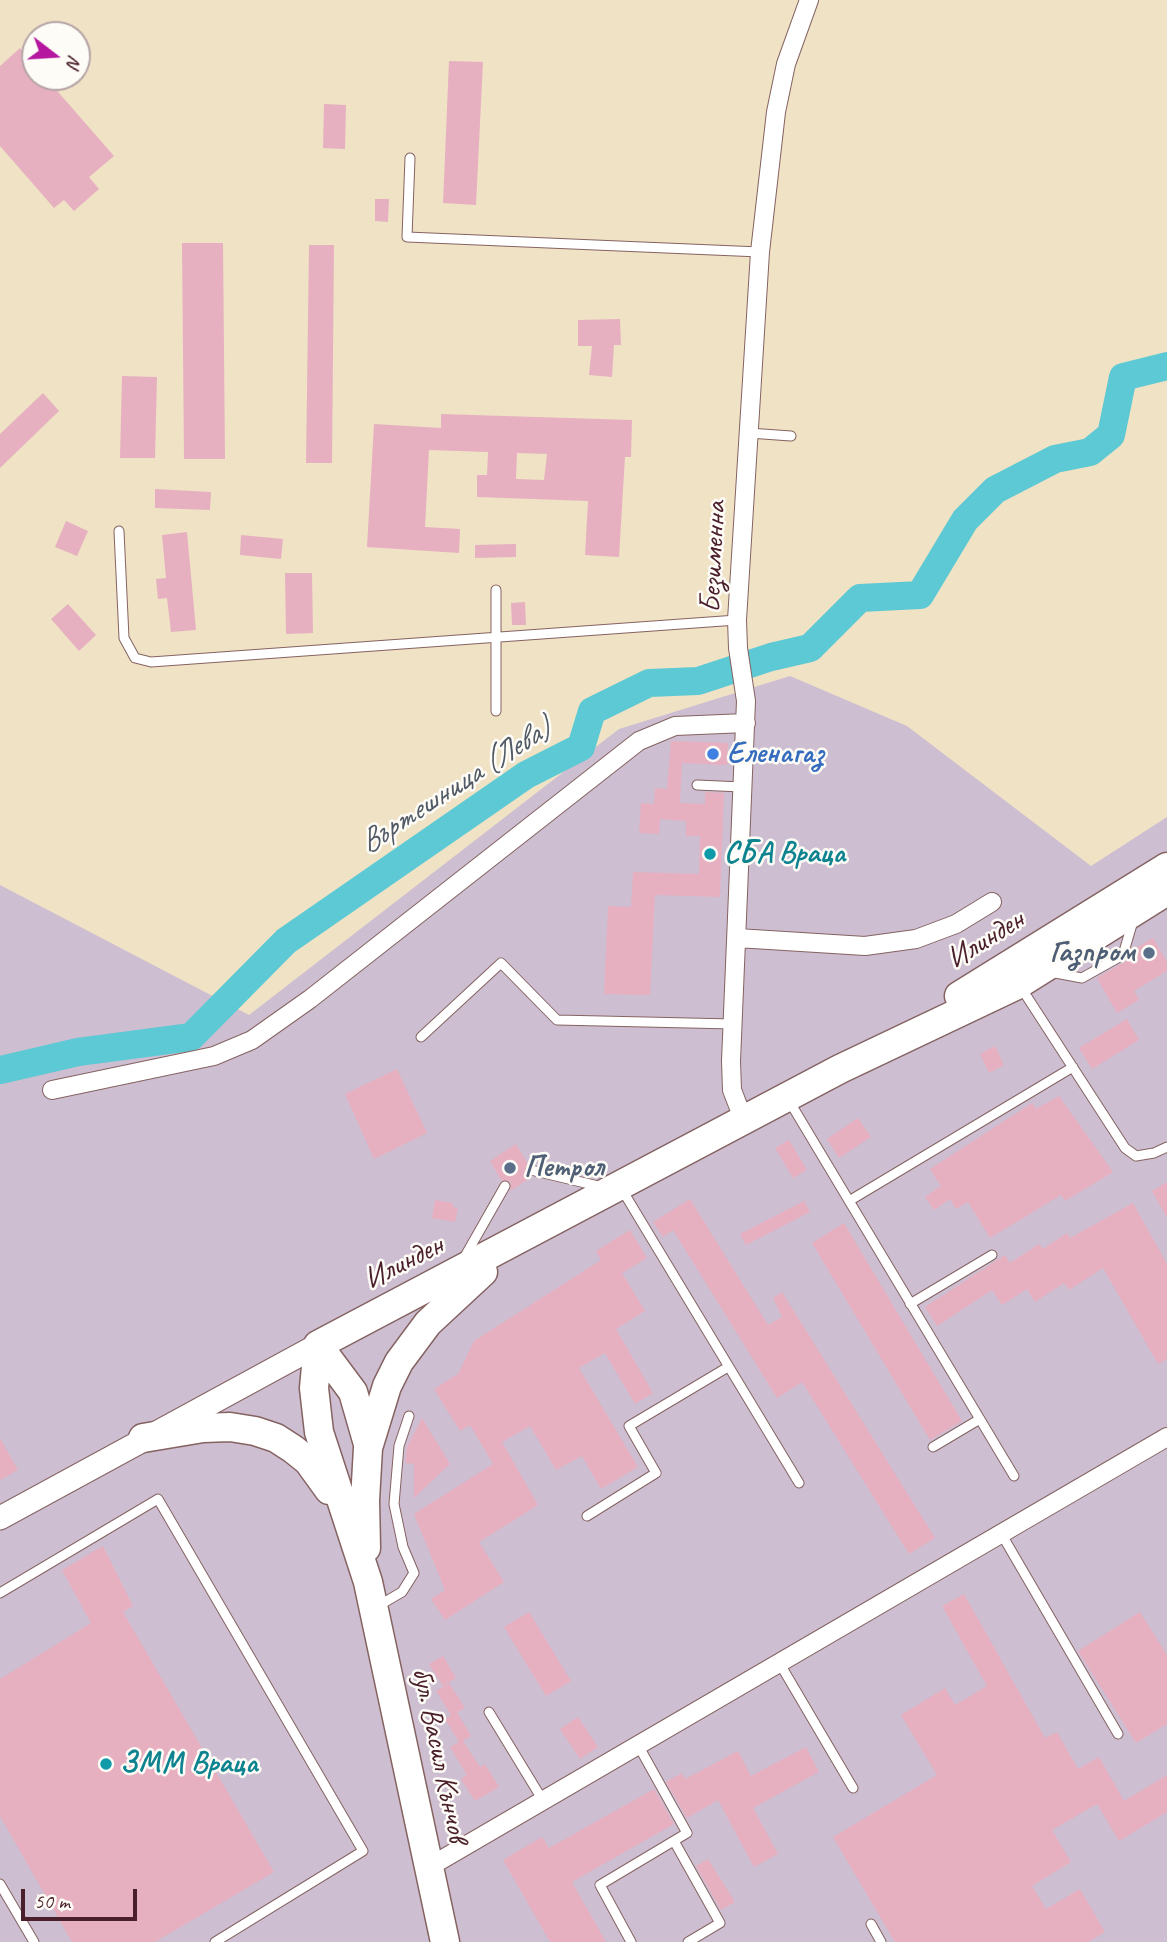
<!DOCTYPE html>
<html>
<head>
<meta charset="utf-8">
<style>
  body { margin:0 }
  #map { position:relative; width:1167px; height:1942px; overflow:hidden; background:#f0e2c5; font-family:Caveat,sans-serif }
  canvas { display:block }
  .north { position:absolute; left:21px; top:21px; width:70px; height:70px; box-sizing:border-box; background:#fdfcf7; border:2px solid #b5a4a5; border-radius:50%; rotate:107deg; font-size:19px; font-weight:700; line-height:28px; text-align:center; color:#4a1f2b }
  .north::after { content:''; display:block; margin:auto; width:24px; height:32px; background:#b5179e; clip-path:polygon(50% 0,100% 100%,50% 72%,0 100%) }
  .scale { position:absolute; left:21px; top:1889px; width:116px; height:32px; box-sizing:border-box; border:4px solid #4a1f2b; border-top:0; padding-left:9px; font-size:21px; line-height:24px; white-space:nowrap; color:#4a1f2b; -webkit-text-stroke:5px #fdfcf7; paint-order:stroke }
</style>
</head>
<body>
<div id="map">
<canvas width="1167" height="1942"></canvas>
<div class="north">N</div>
<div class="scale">50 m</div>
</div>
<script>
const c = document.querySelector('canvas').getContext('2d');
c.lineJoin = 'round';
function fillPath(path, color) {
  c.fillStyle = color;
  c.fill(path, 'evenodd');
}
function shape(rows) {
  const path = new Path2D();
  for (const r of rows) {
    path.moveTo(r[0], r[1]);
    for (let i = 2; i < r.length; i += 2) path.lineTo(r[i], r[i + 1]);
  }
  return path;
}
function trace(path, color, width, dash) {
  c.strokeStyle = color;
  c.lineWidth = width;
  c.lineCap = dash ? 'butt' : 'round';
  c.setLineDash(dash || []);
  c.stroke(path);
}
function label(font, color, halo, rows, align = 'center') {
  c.font = font + ' Caveat,sans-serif';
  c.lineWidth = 5;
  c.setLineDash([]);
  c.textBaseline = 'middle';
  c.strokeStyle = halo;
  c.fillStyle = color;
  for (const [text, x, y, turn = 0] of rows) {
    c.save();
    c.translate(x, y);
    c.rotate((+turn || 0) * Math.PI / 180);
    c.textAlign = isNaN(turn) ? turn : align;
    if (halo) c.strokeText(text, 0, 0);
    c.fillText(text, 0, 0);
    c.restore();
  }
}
const industrial = shape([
  [790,676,907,726,1091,866,1167,817,1167,1942,0,1942,0,885,249,1015,619,729]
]);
const river = shape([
  [0,1070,78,1052,191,1037,286,941,526,775,581,747,592,711,649,683,698,681,771,657,810,648,860,598,920,595,965,520,995,490,1055,459,1090,452,1111,435,1123,377,1167,366]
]);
const building = shape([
  [20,48,35,65,35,77,45,77,114,156,89,177,99,189,74,211,64,200,54,208,0,146,0,66],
  [449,61,483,62,476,205,443,203],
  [324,104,346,105,345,149,323,148],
  [375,199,389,199,388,222,375,221],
  [182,243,223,243,225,459,184,459],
  [309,245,334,245,332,463,306,463],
  [620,319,621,345,614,345,612,377,589,375,592,346,578,346,578,320],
  [122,376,157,377,155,458,120,458],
  [43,393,59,411,0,468,0,434],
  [441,414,632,420,631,457,625,457,619,557,585,555,588,501,477,497,477,475,487,475,488,452,429,450,425,527,460,529,459,553,367,547,374,424,441,428],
  [517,453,547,454,544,480,516,479],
  [155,489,211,492,210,510,155,508],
  [66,521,88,531,77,556,55,547],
  [187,532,196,630,171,632,167,598,158,599,156,579,166,578,162,535],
  [241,535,283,539,281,559,240,555],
  [516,544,516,557,475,558,475,545],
  [285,573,312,573,313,633,286,634],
  [525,602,526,625,512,625,511,603],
  [68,604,96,635,79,651,51,619],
  [671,741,728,743,727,765,682,763,680,803,705,804,705,792,724,793,720,897,655,895,650,995,604,994,608,906,631,907,633,872,699,874,700,836,686,836,686,821,660,819,659,834,639,833,641,803,654,804,655,788,667,789],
  [1153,938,1167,962,1167,971,1134,991,1139,1000,1117,1013,1097,978,1126,961,1131,951],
  [1127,1019,1139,1040,1092,1069,1079,1048],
  [995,1046,1004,1065,989,1073,980,1054],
  [397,1069,427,1133,374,1159,345,1094],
  [1059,1096,1113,1172,1065,1201,1061,1195,990,1238,968,1202,956,1209,950,1199,934,1210,925,1197,941,1186,930,1169,1032,1103,1036,1109],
  [858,1118,871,1137,839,1158,827,1139],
  [789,1140,807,1170,793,1178,775,1148],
  [516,1144,528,1164,525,1173,532,1177,510,1191,511,1182,501,1180,490,1161],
  [1167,1182,1167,1218,1152,1191],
  [690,1199,768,1325,782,1317,773,1298,782,1292,935,1538,909,1554,802,1382,777,1398,673,1230,663,1237,653,1222],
  [435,1200,453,1203,453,1207,458,1208,455,1222,432,1218],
  [804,1201,810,1212,746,1245,740,1234],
  [1133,1203,1167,1264,1167,1359,1158,1364,1103,1268,1069,1290,1064,1283,1035,1302,1027,1289,1002,1305,992,1290,937,1326,925,1307,1005,1255,1010,1263,1039,1244,1043,1249,1067,1233,1070,1238],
  [844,1223,962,1421,930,1440,812,1243],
  [630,1230,647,1258,622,1273,645,1311,616,1329,653,1393,635,1404,605,1353,579,1368,638,1467,601,1489,582,1456,556,1470,530,1426,502,1442,538,1505,479,1542,504,1582,445,1620,431,1599,445,1590,414,1514,493,1464,470,1425,460,1431,434,1389,458,1374,474,1341,601,1260,596,1251],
  [422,1418,450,1464,414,1498,414,1464,405,1463,407,1447],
  [0,1438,18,1470,0,1480],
  [103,1546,133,1606,123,1612,274,1872,155,1942,72,1942,0,1816,0,1679,91,1623,62,1570],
  [964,1594,1045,1738,1057,1732,1078,1769,1099,1757,1124,1801,1167,1775,1167,1812,1119,1841,1097,1804,1052,1830,1071,1862,1032,1886,1046,1909,1080,1889,1105,1932,1088,1942,895,1942,833,1837,937,1775,901,1715,945,1688,955,1705,987,1686,942,1606],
  [529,1612,571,1681,546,1696,504,1627],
  [1140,1612,1167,1655,1167,1724,1136,1743,1078,1651],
  [443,1656,456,1678,443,1686,429,1664],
  [449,1683,465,1708,457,1712,471,1736,463,1741,480,1767,485,1764,499,1787,475,1801,461,1779,467,1775,450,1747,459,1742,445,1719,451,1715,436,1691],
  [578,1717,598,1747,580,1759,560,1729],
  [806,1747,819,1772,753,1808,778,1854,754,1867,718,1800,687,1818,666,1782,682,1773,685,1779,738,1751,751,1776],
  [654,1789,674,1824,572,1882,606,1942,550,1942,503,1860,542,1837,549,1848],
  [708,1859,735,1902,721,1910,696,1866]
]);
const service = shape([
  [410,158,407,237,760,252],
  [749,433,791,436],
  [119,531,124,638,135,658,151,662,737,620],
  [496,590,496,711],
  [697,785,742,787],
  [1050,972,1082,978,1123,955,1133,921],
  [1020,986,1125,1148,1136,1156,1154,1153,1167,1147],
  [421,1037,501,963,557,1020,733,1024],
  [788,1099,1014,1476],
  [531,1170,602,1187],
  [621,1188,799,1483],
  [849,1201,1073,1067],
  [464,1258,505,1186],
  [910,1304,992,1255],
  [933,1447,980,1419],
  [587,1516,656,1473,629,1426,728,1367],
  [1002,1535,1118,1734],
  [0,1593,158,1499,363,1851,215,1942],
  [378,1606,402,1592,414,1573,403,1547,394,1504,399,1446,409,1416],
  [780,1664,853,1788],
  [489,1712,542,1799],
  [674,1841,720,1923,688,1942],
  [0,1884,34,1942],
  [871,1924,881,1942],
  [631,1942,600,1885,687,1833,638,1745]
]);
const minor = shape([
  [737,938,865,946,916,939,956,924,992,902],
  [52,1090,214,1056,252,1040,310,999,639,741,675,726,746,723],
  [744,1121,732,1090,731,1061,746,701,738,648,737,620,760,252,776,112,786,64,809,0],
  [429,1867,1167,1437]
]);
const tertiary = shape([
  [0,1518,318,1345]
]);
const primary = shape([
  [959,996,1167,867],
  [318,1345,840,1069,1019,984,1167,891],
  [318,1345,314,1388,319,1432,368,1582,445,1942],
  [318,1345,353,1392,368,1444],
  [143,1438,203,1428,230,1427,255,1431,276,1438,293,1449,308,1461,329,1490],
  [366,1548,365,1500,368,1448,387,1386,399,1362,428,1323,483,1272]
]);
const markers = [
  [713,754,7,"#3f7fe0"],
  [710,854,7,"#0f9aa8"],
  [1149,953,7,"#5c6f8a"],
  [510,1168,7,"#5c6f8a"],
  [106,1764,7,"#0f9aa8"]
];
const streetNames = [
  ["Безименна",714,557,-87],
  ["Илинден",986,940,-32],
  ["Илинден",404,1263,-27],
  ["бул. Васил Кънчов",439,1755,78]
];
const shopNames = [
  ["Еленагаз",727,754]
];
const cultureNames = [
  ["СБА Враца",724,854],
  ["ЗММ Враца",120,1764]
];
const serviceNames = [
  ["Газпром",1135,953],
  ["Петрол",524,1168,"left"]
];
const waterNames = [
  ["Въртешница (Лева)",455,787,-33]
];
fillPath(industrial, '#cebed1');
trace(river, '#5dc9d4', 28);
fillPath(building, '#e6b0c1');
trace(service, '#846361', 11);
trace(minor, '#846361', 20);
trace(tertiary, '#846361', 25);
trace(primary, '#846361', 31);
trace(service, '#fff', 9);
trace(minor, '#fff', 18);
trace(tertiary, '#fff', 23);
trace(primary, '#fff', 28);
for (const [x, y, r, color] of markers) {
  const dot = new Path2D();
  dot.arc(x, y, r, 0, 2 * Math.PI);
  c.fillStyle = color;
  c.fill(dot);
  trace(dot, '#fdfcf7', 2.5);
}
label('30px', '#4a1f2b', '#fdfcf7', streetNames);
label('bold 30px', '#366cbe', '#fdfcf7', shopNames, 'left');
label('bold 30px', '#0d838f', '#fdfcf7', cultureNames, 'left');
label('bold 30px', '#4e5e75', '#fdfcf7', serviceNames, 'right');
label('italic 32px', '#515a66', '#fdfcf7', waterNames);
</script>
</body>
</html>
